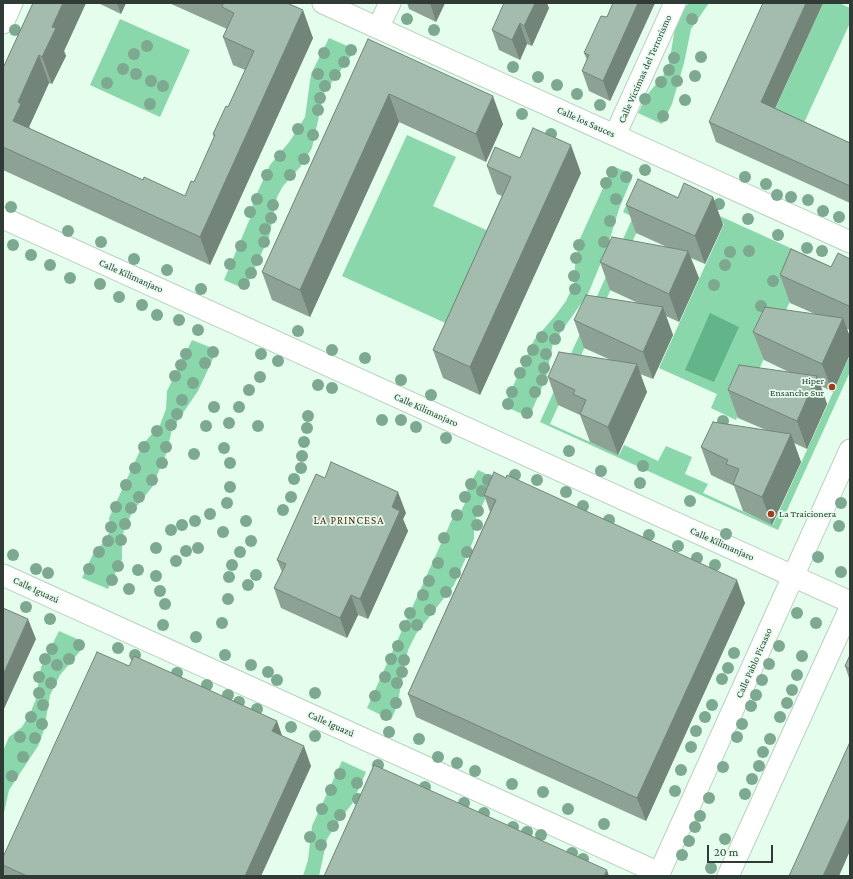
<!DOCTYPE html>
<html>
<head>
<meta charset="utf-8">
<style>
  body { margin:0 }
  #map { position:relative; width:853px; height:879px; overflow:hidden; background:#e4fded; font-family:"Crimson Pro",serif }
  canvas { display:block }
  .frame { position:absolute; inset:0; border:4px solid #313b35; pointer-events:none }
  .scale { position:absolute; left:707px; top:845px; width:66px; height:18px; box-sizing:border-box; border:2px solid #313b35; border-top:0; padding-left:5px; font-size:12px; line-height:14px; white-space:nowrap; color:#313b35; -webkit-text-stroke:3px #e4fded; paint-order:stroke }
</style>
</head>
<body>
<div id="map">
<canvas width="853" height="879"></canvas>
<div class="frame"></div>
<div class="scale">20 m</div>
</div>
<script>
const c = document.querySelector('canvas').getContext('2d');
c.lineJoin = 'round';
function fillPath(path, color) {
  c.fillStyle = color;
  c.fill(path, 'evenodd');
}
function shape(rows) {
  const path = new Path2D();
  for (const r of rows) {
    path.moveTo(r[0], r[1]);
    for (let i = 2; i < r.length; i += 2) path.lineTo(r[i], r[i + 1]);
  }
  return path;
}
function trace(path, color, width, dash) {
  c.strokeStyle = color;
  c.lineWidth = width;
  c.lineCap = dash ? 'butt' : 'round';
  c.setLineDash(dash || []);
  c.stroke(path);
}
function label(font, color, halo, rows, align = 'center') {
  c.font = font + ' "Crimson Pro",serif';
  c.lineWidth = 3.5;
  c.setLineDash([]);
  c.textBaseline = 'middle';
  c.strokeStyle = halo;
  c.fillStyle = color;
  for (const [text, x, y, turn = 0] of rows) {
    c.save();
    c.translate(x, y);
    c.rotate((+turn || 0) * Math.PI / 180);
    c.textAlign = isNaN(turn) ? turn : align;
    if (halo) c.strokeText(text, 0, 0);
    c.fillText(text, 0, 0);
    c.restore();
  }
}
const green = shape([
  [689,3,709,3,691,29,684,63,672,104,662,124,638,113,647,95,663,76,669,64,675,28,683,9],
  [823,3,839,3,850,8,850,23,802,127,773,114],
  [120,19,190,50,160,117,90,85],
  [329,38,354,49,351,56,324,93,312,148,301,166,283,186,277,197,269,237,245,289,224,280,251,216,253,202,270,165,290,141,305,117,311,74],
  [407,135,456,157,433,206,495,234,452,326,342,276],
  [613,166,633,175,619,209,607,248,588,294,553,343,546,378,529,417,504,406,534,340,555,316,566,301,574,284,575,266,579,241],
  [637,182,648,186,649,184,850,275,801,277,736,420,711,408,717,394,659,368,724,224,682,205,648,207,550,424,619,455,624,445,658,461,666,446,692,457,685,474,708,484,703,493,773,525,850,355,850,372,778,530,540,422,633,217,623,212],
  [192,340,217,350,198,391,172,429,167,452,152,487,133,511,124,529,122,542,122,559,108,589,82,578,94,552,102,544,109,533,110,524,109,518,143,444,160,425,166,409,167,391],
  [478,470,495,478,474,523,474,539,454,585,416,634,408,650,397,706,391,720,367,708,453,517,460,513,465,503,468,487],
  [59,631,84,642,81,650,60,675,50,695,44,730,38,746,9,790,3,817,3,751,9,737,22,727,30,714,36,699,41,667],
  [342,761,366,772,352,804,340,819,327,839,319,876,303,876,308,860,312,826]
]);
const water = shape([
  [710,313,739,327,714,382,685,370]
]);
const minor = shape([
  [323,3,850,242],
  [3,23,12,3],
  [378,28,390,3],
  [615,135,675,3],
  [3,218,850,602],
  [3,575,659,873],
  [658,876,850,450],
  [728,876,850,608]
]);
const trees = [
  [407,19],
  [692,19],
  [15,30],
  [434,30],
  [147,46],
  [351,50],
  [324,53],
  [134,54],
  [701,57],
  [674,58],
  [344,62],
  [513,67],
  [123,69],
  [669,70],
  [136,74],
  [318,74],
  [335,75],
  [695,76],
  [538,77],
  [151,81],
  [677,81],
  [661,82],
  [107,83],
  [557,85],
  [163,86],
  [325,86],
  [577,94],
  [320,98],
  [645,99],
  [685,100],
  [150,104],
  [600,105],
  [318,110],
  [522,114],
  [663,116],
  [298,129],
  [551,134],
  [313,135],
  [280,156],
  [304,159],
  [645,170],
  [612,172],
  [267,175],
  [290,175],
  [626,177],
  [745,177],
  [606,183],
  [766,184],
  [777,195],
  [791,197],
  [257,199],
  [616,199],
  [808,200],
  [719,204],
  [273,205],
  [11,207],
  [823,211],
  [250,212],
  [839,217],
  [271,218],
  [748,219],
  [610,221],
  [265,229],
  [68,231],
  [778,235],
  [101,242],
  [264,242],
  [604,242],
  [13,245],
  [579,245],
  [241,246],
  [807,248],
  [749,251],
  [822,251],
  [730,252],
  [31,255],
  [576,258],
  [134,259],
  [257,260],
  [230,264],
  [50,265],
  [725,265],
  [167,270],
  [251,273],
  [574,276],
  [70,278],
  [773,281],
  [100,284],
  [244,284],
  [714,285],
  [201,289],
  [575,289],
  [119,297],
  [142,305],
  [761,306],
  [157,315],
  [179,320],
  [559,326],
  [198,330],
  [298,331],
  [542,337],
  [555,339],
  [332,350],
  [533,350],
  [213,352],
  [186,354],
  [261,354],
  [546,354],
  [365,358],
  [278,361],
  [526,361],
  [205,363],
  [181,365],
  [544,368],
  [520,373],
  [175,376],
  [260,377],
  [401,380],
  [542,380],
  [193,383],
  [318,385],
  [332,388],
  [249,390],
  [512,392],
  [535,392],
  [431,395],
  [182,400],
  [508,404],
  [214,407],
  [239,407],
  [527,413],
  [177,414],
  [308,416],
  [382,420],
  [401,420],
  [723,421],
  [229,423],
  [171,425],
  [206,426],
  [258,426],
  [416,427],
  [307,428],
  [157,431],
  [446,438],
  [304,442],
  [144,447],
  [166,447],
  [224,448],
  [569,451],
  [194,454],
  [302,456],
  [162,463],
  [230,463],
  [643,466],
  [135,468],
  [301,468],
  [601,471],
  [515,475],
  [294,479],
  [152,480],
  [488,480],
  [537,480],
  [640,483],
  [471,484],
  [126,485],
  [230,487],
  [482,491],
  [566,492],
  [139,497],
  [291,497],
  [465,497],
  [690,501],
  [227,503],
  [841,503],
  [583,506],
  [116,507],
  [131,508],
  [283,510],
  [478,511],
  [210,514],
  [457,515],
  [609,520],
  [195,521],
  [246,521],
  [125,524],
  [182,525],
  [477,525],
  [839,526],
  [111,527],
  [171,530],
  [223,532],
  [726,534],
  [649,535],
  [444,538],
  [121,540],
  [108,541],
  [251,541],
  [678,546],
  [156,548],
  [198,548],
  [186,551],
  [99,552],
  [240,552],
  [467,552],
  [13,555],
  [818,557],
  [697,558],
  [176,561],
  [438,563],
  [232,565],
  [715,565],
  [118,566],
  [36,569],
  [89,569],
  [138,570],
  [841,572],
  [48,573],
  [455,573],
  [256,575],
  [156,576],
  [229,577],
  [112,580],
  [429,581],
  [248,585],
  [129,589],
  [160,591],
  [446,592],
  [423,595],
  [228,599],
  [165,604],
  [26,607],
  [430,610],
  [410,613],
  [797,613],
  [50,619],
  [222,623],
  [816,623],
  [163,625],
  [417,625],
  [405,626],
  [196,637],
  [79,645],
  [398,646],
  [779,646],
  [118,648],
  [52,649],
  [734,653],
  [135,655],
  [225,655],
  [802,656],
  [45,659],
  [69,659],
  [391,659],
  [404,660],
  [769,664],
  [57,665],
  [251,665],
  [728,668],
  [268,672],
  [402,672],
  [177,673],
  [797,675],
  [39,677],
  [385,677],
  [722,679],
  [277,680],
  [762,680],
  [51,683],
  [397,683],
  [207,685],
  [792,690],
  [39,693],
  [315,693],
  [228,695],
  [756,695],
  [375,696],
  [239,702],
  [396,703],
  [787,703],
  [43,705],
  [712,705],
  [751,706],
  [257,709],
  [386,715],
  [31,717],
  [705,717],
  [780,717],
  [42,724],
  [742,724],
  [291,727],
  [696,731],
  [389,732],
  [315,736],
  [20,737],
  [737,737],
  [35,738],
  [419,739],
  [770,739],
  [691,747],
  [763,752],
  [23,757],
  [438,757],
  [457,763],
  [378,765],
  [759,766],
  [723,767],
  [681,770],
  [475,771],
  [340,774],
  [12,776],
  [752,779],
  [357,783],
  [512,784],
  [425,787],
  [331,790],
  [675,791],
  [543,792],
  [745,794],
  [709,798],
  [358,799],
  [464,803],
  [322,809],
  [568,809],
  [484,813],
  [340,815],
  [700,816],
  [604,824],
  [333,826],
  [513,827],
  [695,827],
  [527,832],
  [541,835],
  [310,837],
  [725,839],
  [689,841],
  [321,845],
  [572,853],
  [682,855],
  [583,859],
  [711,868]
];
const wall = shape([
  [33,3,86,3,64,51,66,56,52,84,49,83,29,127,31,129,143,180,185,196,194,182,214,138,213,134,228,107,245,70,233,65,223,37,227,29,169,3,287,3,313,38,210,265,3,170,3,68],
  [98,3,126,3,121,14],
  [407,3,445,3,436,22,409,9],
  [613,3,655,3,610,101,589,91,582,71,587,60,584,53,607,17],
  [823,3,775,108,850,143,850,203,716,142,709,122],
  [549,8,532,46,527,44,520,60,499,50,492,30],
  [368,39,503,124,486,162,399,122,310,317,272,300,262,272],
  [520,158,581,173,480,395,443,378,433,350,502,196,497,194,487,166],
  [713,197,723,225,705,264,691,258,699,278,679,322,666,316,673,335,653,379,640,374,647,392,618,455,590,442,580,415,558,405,548,377,611,360,584,348,574,320,638,303,610,290,600,262,667,247,636,233,626,205,678,198],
  [850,259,850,330,847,329,850,337,850,354,833,392,821,386,827,404,807,449,794,443,801,462,772,525,743,511,734,486,711,475,701,447,766,430,738,418,728,390,789,372,764,360,753,332,815,314,790,303,780,275,831,267],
  [484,495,745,603,646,821,416,717,408,694,490,512],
  [406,513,403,519,408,531,368,619,358,615,347,638,281,608,274,588,282,572,277,560],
  [850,655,850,681,845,666],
  [282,736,311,766,261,876,5,876,3,871,3,857]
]);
const shadedWall = shape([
  [63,3,86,3,64,51,66,56,52,84,42,57,52,27],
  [117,3,126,3,121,14],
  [430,3,445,3,436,22],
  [535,3,547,3,549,8,532,46,524,26],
  [638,3,655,3,610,101,603,81],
  [806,3,823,3,769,122,761,102],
  [303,10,313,38,210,265,200,237],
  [520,23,527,44,520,60,512,40],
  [39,55,49,83,29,127,31,131,13,121,18,102],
  [389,94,399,122,310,317,300,290],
  [493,96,503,124,486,162,476,134],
  [571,145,581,173,480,395,470,367],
  [713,197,723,225,705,264,695,236],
  [688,251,699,278,679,322,669,294],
  [663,307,673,335,653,379,643,352],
  [843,318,850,337,850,354,833,392,822,364],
  [637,364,647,392,618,455,608,427],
  [817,376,827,404,807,449,797,421],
  [791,434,801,462,772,525,762,497],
  [398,492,406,513,403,519,408,531,368,619,360,599,392,507],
  [737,580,745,603,646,821,637,798],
  [351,595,358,615,347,638,340,618],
  [28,619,36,639,3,711,3,675],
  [277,721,284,741,272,731],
  [304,746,311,766,261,876,245,876],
  [850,817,850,851,839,876,823,876],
  [607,870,609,876,604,876]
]);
const building = shape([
  [33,3,63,3,52,27,56,28,42,57,39,55,18,102,21,104,13,121,143,180,144,177,185,196,191,181,194,182,215,135,213,134,226,106,228,107,254,51,223,37,234,13,222,7,223,4,220,3,287,3,303,10,200,237,3,147,3,68,33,3],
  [504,3,535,3,524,26,520,23,512,40,492,30,504,3],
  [613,3,638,3,603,81,582,71,589,55,584,53,601,16,607,17,613,3],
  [763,3,806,3,761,102,850,143,850,186,709,122,763,3],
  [368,39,493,96,476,134,389,94,300,290,262,272,368,39],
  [533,128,571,145,470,367,433,350,511,177,487,166,495,147,520,158,533,128],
  [638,179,678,198,684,183,713,197,695,236,626,205,638,179],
  [612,237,688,251,669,294,600,262,612,237],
  [791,249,831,267,838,253,850,259,850,304,849,306,780,275,791,249],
  [586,295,663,307,643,352,574,320,586,295],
  [765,307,843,318,822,364,753,332,765,307],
  [559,352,637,364,608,427,580,414,586,400,573,394,575,390,548,377,559,352],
  [739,365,817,376,797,421,728,390,739,365],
  [713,422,791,434,762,497,733,484,739,469,726,464,728,460,701,447,713,422],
  [331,462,398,492,392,507,400,511,360,599,351,595,340,618,274,588,286,564,277,560,316,474,325,478,331,462],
  [494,472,506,478,507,475,737,580,637,798,408,694,496,500,484,495,494,472],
  [3,608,28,619,3,675,3,608],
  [97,652,129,666,134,656,185,679,277,721,272,731,304,746,245,876,27,876,3,865,3,857,97,652],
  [850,655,850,669,845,666,850,655],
  [850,742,850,817,823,876,789,876,850,742],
  [374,765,607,870,604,876,324,876,374,765]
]);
const markers = [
  [832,387,4,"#a33c1d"],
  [771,514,4,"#a33c1d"]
];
const streetNames = [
  ["Calle Víctimas del Terrorismo",645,69,-66],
  ["Calle los Sauces",586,122,24],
  ["Calle Kilimanjaro",131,276,24],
  ["Calle Kilimanjaro",426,410,24],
  ["Calle Kilimanjaro",722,544,24],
  ["Calle Iguazú",36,590,25],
  ["Calle Pablo Picasso",754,663,-66],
  ["Calle Iguazú",331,724,24]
];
const poiNames = [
  ["Hiper",824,381],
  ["Ensanche Sur",824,393],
  ["La Traicionera",779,514,"left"]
];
const neighbourhoodNames = [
  ["LA PRINCESA",349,521]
];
fillPath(green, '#89d7aa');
fillPath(water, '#62b588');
trace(minor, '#b9d1c2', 23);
trace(minor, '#fff', 21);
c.fillStyle = '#7da991';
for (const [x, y] of trees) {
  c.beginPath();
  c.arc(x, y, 6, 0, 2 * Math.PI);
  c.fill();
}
fillPath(wall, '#8da295');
fillPath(shadedWall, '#738479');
fillPath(building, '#a4bcad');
trace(building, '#738479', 1);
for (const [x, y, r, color] of markers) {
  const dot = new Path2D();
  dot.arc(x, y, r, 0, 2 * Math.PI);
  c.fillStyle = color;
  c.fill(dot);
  trace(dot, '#e4fded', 1.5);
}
label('10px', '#313b35', '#e4fded', streetNames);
label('10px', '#313b35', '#e4fded', poiNames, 'right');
c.letterSpacing = '1px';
label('11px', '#5b1a06', '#e4fded', neighbourhoodNames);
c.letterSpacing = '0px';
</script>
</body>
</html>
